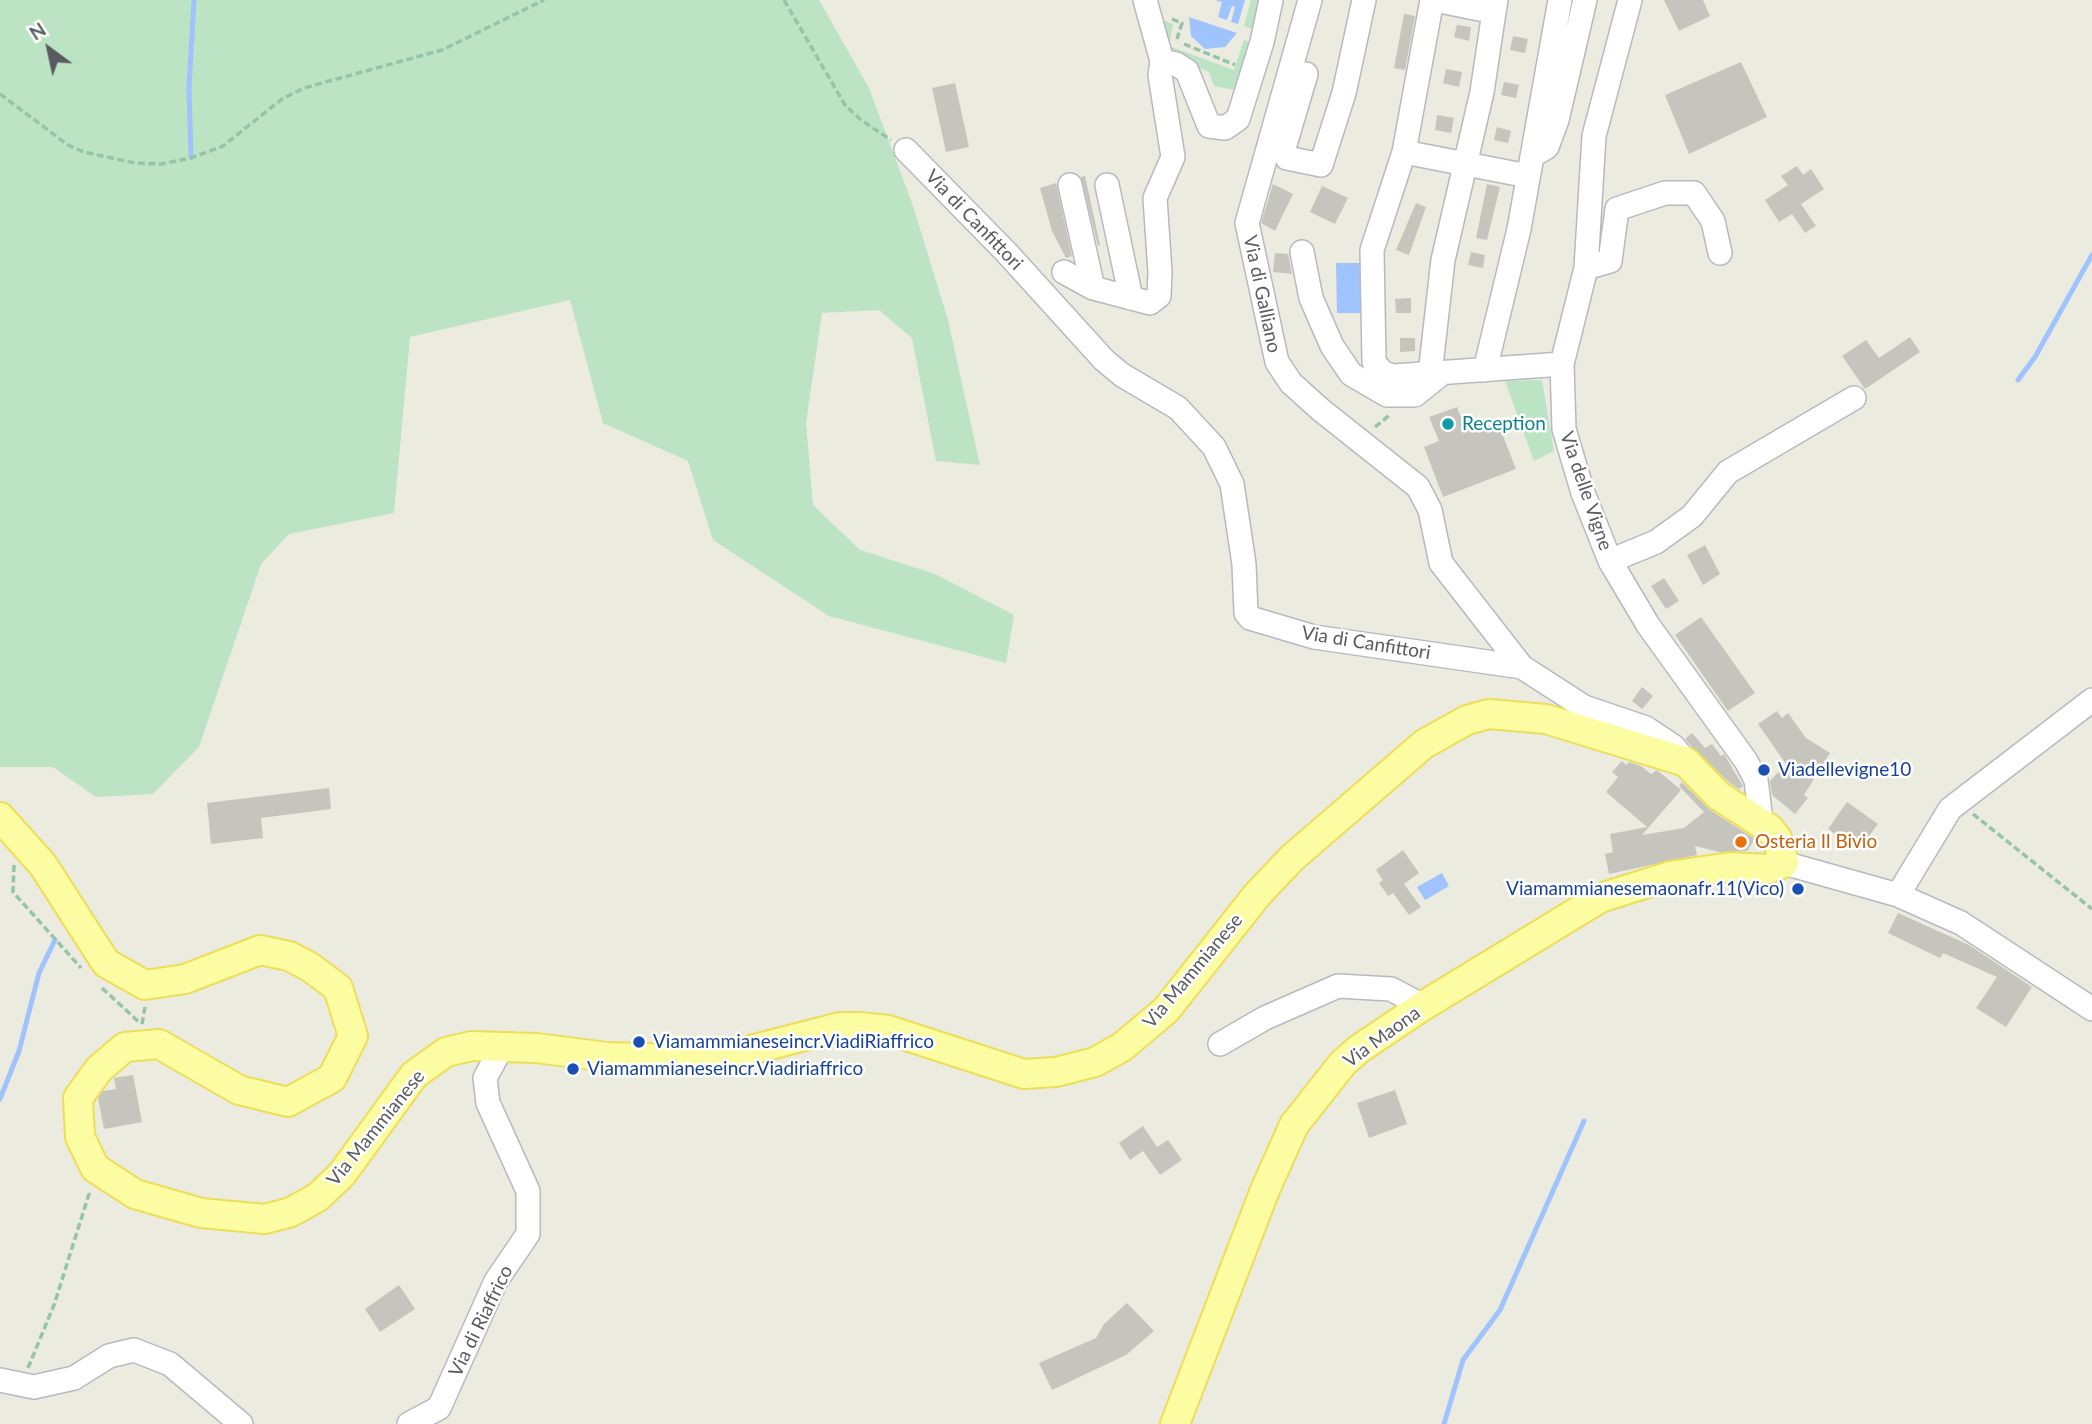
<!DOCTYPE html>
<html>
<head>
<meta charset="utf-8">
<style>
  body { margin:0 }
  #map { position:relative; width:2092px; height:1424px; overflow:hidden; background:#ebebe0; font-family:Lato,sans-serif }
  canvas { display:block }
  .north { position:absolute; left:14px; top:14px; width:70px; height:70px; -webkit-text-stroke:5px #fff; paint-order:stroke; rotate:327deg; font-size:19px; font-weight:700; line-height:28px; text-align:center; color:#595b60 }
  .north::after { content:''; display:block; margin:auto; width:24px; height:32px; background:#595b60; clip-path:polygon(50% 0,100% 100%,50% 72%,0 100%) }
</style>
</head>
<body>
<div id="map">
<canvas width="2092" height="1424"></canvas>
<div class="north">N</div>
</div>
<script>
const c = document.querySelector('canvas').getContext('2d');
c.lineJoin = 'round';
function fillPath(path, color) {
  c.fillStyle = color;
  c.fill(path, 'evenodd');
}
function shape(rows) {
  const path = new Path2D();
  for (const r of rows) {
    path.moveTo(r[0], r[1]);
    for (let i = 2; i < r.length; i += 2) path.lineTo(r[i], r[i + 1]);
  }
  return path;
}
function trace(path, color, width, dash) {
  c.strokeStyle = color;
  c.lineWidth = width;
  c.lineCap = dash ? 'butt' : 'round';
  c.setLineDash(dash || []);
  c.stroke(path);
}
function label(font, color, halo, rows, align = 'center') {
  c.font = font + ' Lato,sans-serif';
  c.lineWidth = 5;
  c.setLineDash([]);
  c.textBaseline = 'middle';
  c.strokeStyle = halo;
  c.fillStyle = color;
  for (const [text, x, y, turn = 0] of rows) {
    c.save();
    c.translate(x, y);
    c.rotate((+turn || 0) * Math.PI / 180);
    c.textAlign = isNaN(turn) ? turn : align;
    if (halo) c.strokeText(text, 0, 0);
    c.fillText(text, 0, 0);
    c.restore();
  }
}
const green = shape([
  [0,0,819,0,869,88,913,206,948,320,980,465,936,461,912,338,879,310,822,313,806,423,813,505,860,550,935,574,1014,615,1006,663,829,616,713,540,688,461,603,423,570,300,410,337,394,513,289,534,261,564,199,747,153,794,96,797,53,767,0,767],
  [1251,0,1266,0,1259,32,1244,26],
  [1155,17,1173,24,1169,46,1234,70,1244,40,1255,44,1240,91,1214,86,1209,72,1169,56],
  [1542,380,1554,451,1534,461,1505,381]
]);
const water = shape([
  [1215,0,1245,0,1238,24,1231,22,1235,7,1232,6,1227,20,1218,17,1222,2],
  [1189,17,1237,33,1225,47,1205,49,1191,36],
  [1336,263,1360,263,1361,313,1337,313],
  [1442,873,1449,886,1425,900,1417,887]
]);
const stream = shape([
  [191,157,189,88,194,0],
  [2018,380,2035,357,2092,255],
  [0,1099,19,1051,39,973,55,940],
  [1444,1424,1463,1360,1500,1310,1584,1121]
]);
const building = shape([
  [1664,0,1703,0,1710,16,1679,31],
  [1404,14,1415,16,1405,70,1394,68],
  [1457,25,1471,27,1469,41,1454,37],
  [1513,36,1528,39,1525,53,1510,50],
  [1741,62,1767,117,1689,154,1665,95],
  [1446,69,1462,72,1459,87,1443,83],
  [1504,82,1519,85,1516,98,1501,95],
  [955,83,969,147,946,152,932,88],
  [1437,115,1454,118,1451,133,1435,130],
  [1497,127,1511,131,1508,143,1494,140],
  [1797,166,1803,175,1811,169,1824,189,1801,204,1816,226,1805,233,1792,214,1779,222,1765,200,1788,185,1781,176],
  [1085,176,1100,245,1098,246,1081,177],
  [1056,183,1072,256,1066,258,1052,231,1040,188],
  [1273,184,1293,194,1275,231,1261,223],
  [1487,184,1500,187,1487,240,1476,238],
  [1322,186,1348,198,1335,224,1310,212],
  [1416,203,1426,207,1409,255,1396,250],
  [1471,252,1485,255,1483,268,1468,265],
  [1275,253,1288,254,1292,274,1273,272],
  [1411,298,1411,313,1396,313,1395,299],
  [1910,337,1920,352,1865,389,1842,356,1866,340,1879,358],
  [1400,338,1415,338,1415,351,1400,352],
  [1457,407,1466,431,1498,423,1516,469,1443,497,1424,447,1439,441,1429,417],
  [1705,545,1720,574,1703,585,1687,555],
  [1664,578,1679,601,1666,609,1651,586],
  [1701,617,1755,693,1728,711,1675,635],
  [1642,687,1653,696,1642,709,1632,701],
  [1777,711,1782,718,1788,713,1806,738,1830,753,1804,795,1808,798,1795,814,1772,795,1770,781,1786,764,1758,724],
  [1692,733,1705,748,1712,744,1721,756,1724,754,1743,786,1739,789,1730,783,1691,746,1685,739],
  [1622,761,1626,765,1629,762,1641,766,1651,774,1657,770,1681,790,1642,835,1684,828,1704,812,1679,786,1682,782,1710,810,1755,839,1747,851,1719,852,1695,846,1697,855,1609,874,1605,854,1613,852,1610,834,1647,827,1606,792,1618,777,1612,772],
  [329,788,331,809,261,818,263,838,211,844,207,803],
  [1847,802,1878,824,1858,851,1828,829],
  [1403,850,1419,873,1404,884,1421,907,1409,915,1393,893,1388,896,1379,883,1383,880,1376,870],
  [1898,913,1969,945,2032,987,2006,1027,1976,1008,1997,977,1943,953,1940,958,1888,933],
  [133,1075,142,1122,104,1129,98,1098,103,1091,116,1089,114,1078],
  [1395,1090,1407,1124,1369,1138,1357,1103],
  [1143,1126,1157,1147,1168,1140,1182,1160,1160,1175,1143,1151,1130,1160,1119,1143],
  [399,1285,415,1309,380,1332,365,1309],
  [1127,1303,1154,1331,1126,1355,1052,1390,1039,1363,1096,1338,1104,1324]
]);
const path = shape([
  [784,0,845,105,861,120,891,140],
  [1172,19,1182,23,1177,39],
  [1184,44,1235,65],
  [0,94,68,145,84,152,135,163,161,164,191,158,223,146,282,99,304,88,442,50,544,0],
  [1375,427,1391,414],
  [1973,814,2092,909],
  [14,865,13,892,81,968],
  [102,988,140,1023],
  [142,1024,145,1007],
  [28,1368,54,1305,89,1194,87,1191]
]);
const minor = shape([
  [1145,0,1162,61,1176,64,1187,71,1209,126,1225,128,1238,119,1262,42,1271,0],
  [1310,0,1247,223,1277,362,1291,383,1321,410,1418,487,1430,510,1441,563,1522,667],
  [1432,0,1404,152,1372,250,1374,362,1383,373,1394,376,1562,364],
  [1435,0,1494,12,1496,0],
  [1630,0,1594,136,1586,268,1562,364,1564,429,1583,493,1610,561,1648,625,1746,761,1756,780,1761,820],
  [1306,74,1284,148,1287,158,1321,165,1344,93,1364,0],
  [906,150,1006,252,1104,360,1122,375,1178,408,1214,447,1232,484,1244,564,1246,613,1250,618,1314,637,1522,667,1584,707,1646,728,1673,746,1686,762],
  [1404,152,1528,176],
  [1535,154,1547,147,1557,120,1585,0],
  [1070,185,1093,288],
  [1107,185,1131,298],
  [1302,252,1311,298,1332,346,1351,374,1387,395,1415,395,1441,374],
  [1586,268,1610,261,1617,209,1665,193,1694,193,1713,221,1720,253],
  [1064,272,1093,288,1150,303,1159,296,1160,272,1155,198,1173,157,1160,75,1162,61],
  [1485,370,1519,229,1560,0],
  [1430,374,1443,260,1482,92,1494,12],
  [1610,561,1656,542,1692,516,1728,472,1854,398],
  [1784,863,1898,895,1961,923,2092,1009],
  [1898,895,1950,809,2092,700],
  [1220,1044,1265,1018,1338,986,1391,989,1423,1006],
  [0,1380,34,1387,74,1378,109,1356,134,1350,170,1364,241,1424],
  [409,1424,439,1408,496,1281,528,1234,528,1191,488,1103,485,1078,502,1047]
]);
const major = shape([
  [0,817,43,865,106,963,145,985,185,979,260,950,289,956,310,967,338,988,353,1036,332,1078,288,1102,239,1090,159,1044,125,1047,99,1069,78,1098,80,1137,95,1168,135,1194,201,1213,265,1219,291,1212,318,1197,342,1174,414,1075,446,1052,472,1046,536,1048,607,1057,688,1059,727,1056,840,1027,860,1027,888,1030,1024,1074,1056,1072,1095,1062,1122,1047,1166,1010,1257,895,1292,858,1424,744,1467,720,1489,714,1546,719,1686,762,1719,796,1770,829,1777,838,1784,863,1768,869,1730,867,1670,876,1600,898,1423,1006,1359,1049,1343,1063,1294,1125,1265,1190,1175,1424]
]);
const markers = [
  [1448,424,7,"#0f9aa8"],
  [1764,770,7,"#1a4fb4"],
  [1741,842,7,"#e8710a"],
  [1798,889,7,"#1a4fb4"],
  [639,1042,7,"#1a4fb4"],
  [573,1069,7,"#1a4fb4"]
];
const streetNames = [
  ["Via di Canfittori",974,220,46],
  ["Via di Galliano",1262,294,78],
  ["Via delle Vigne",1586,491,71],
  ["Via di Canfittori",1366,643,9],
  ["Via Mammianese",1193,971,-50],
  ["Via Maona",1382,1037,-36],
  ["Via Mammianese",376,1128,-51],
  ["Via di Riaffrico",481,1321,-64]
];
const cultureNames = [
  ["Reception",1462,424]
];
const transitNames = [
  ["Viadellevigne10",1778,770],
  ["Viamammianesemaonafr.11(Vico)",1784,889,"right"],
  ["Viamammianeseincr.ViadiRiaffrico",653,1042],
  ["Viamammianeseincr.Viadiriaffrico",587,1069]
];
const foodNames = [
  ["Osteria Il Bivio",1755,842]
];
fillPath(green, '#bce3c3');
fillPath(water, '#9ec3fd');
trace(stream, '#9ec3fd', 5);
fillPath(building, '#c6c5bd');
trace(minor, '#b8b9be', 26);
trace(major, '#eddd57', 32);
trace(path, '#95c4aa', 3.5, [7, 3.5]);
trace(minor, '#fff', 23);
trace(major, '#fcfda3', 28);
for (const [x, y, r, color] of markers) {
  const dot = new Path2D();
  dot.arc(x, y, r, 0, 2 * Math.PI);
  c.fillStyle = color;
  c.fill(dot);
  trace(dot, '#fff', 2.5);
}
label('19px', '#595b60', '#fff', streetNames);
label('19px', '#0d838f', '#fff', cultureNames, 'left');
label('19px', '#164399', '#fff', transitNames, 'left');
label('19px', '#c56008', '#fff', foodNames, 'left');
</script>
</body>
</html>
